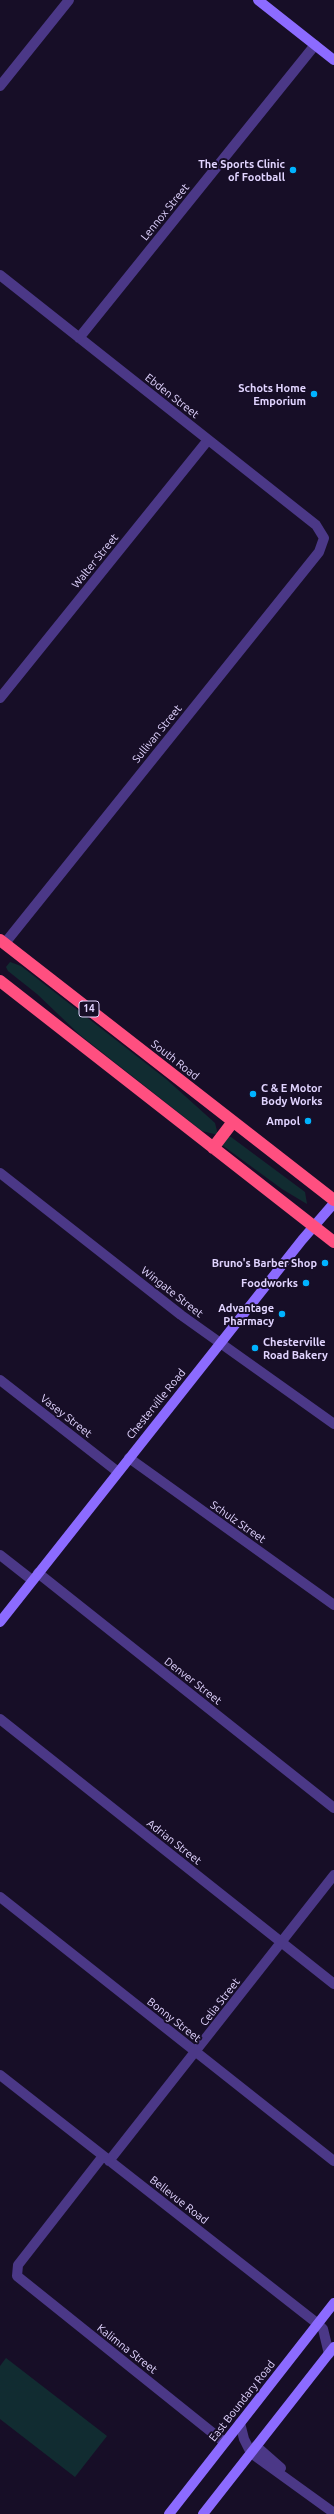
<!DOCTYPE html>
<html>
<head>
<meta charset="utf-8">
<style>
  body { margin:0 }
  canvas { display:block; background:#170e27 }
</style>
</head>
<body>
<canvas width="334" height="2514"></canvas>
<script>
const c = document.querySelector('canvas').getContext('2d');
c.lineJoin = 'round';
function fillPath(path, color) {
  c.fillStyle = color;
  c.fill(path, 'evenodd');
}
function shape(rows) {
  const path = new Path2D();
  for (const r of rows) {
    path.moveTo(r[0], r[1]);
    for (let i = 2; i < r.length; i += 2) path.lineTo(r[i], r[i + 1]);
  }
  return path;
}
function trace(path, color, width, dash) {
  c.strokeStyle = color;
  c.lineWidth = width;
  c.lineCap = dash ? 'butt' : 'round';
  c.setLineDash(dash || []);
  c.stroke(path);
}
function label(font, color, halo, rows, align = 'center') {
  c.font = font + ' Ubuntu,sans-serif';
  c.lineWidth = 4;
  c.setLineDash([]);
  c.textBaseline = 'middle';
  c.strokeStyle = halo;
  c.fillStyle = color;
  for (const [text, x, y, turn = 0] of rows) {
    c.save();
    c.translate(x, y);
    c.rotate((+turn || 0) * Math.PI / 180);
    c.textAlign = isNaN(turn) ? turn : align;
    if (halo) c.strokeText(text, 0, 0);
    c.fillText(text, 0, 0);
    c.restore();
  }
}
const green = shape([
  [10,962,21,966,166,1079,215,1123,218,1135,202,1131,80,1035,37,994,8,971,6,967],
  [228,1137,231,1137,305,1192,307,1204,282,1189,222,1145],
  [6,2358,107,2436,75,2477,0,2419,0,2366]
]);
const street = shape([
  [0,86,69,0],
  [0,275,316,525,324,538,319,552,5,943],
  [79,338,315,45],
  [0,698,208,440],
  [0,1173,181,1315,334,1424],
  [0,1380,118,1472],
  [129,1458,334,1605],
  [0,1555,32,1580],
  [38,1573,334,1808],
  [0,1719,334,1984],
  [0,1897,334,2161],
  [0,2075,318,2324,323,2329,329,2354],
  [103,2156,18,2265,17,2276,224,2442],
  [109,2161,334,1875],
  [240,2423,244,2439,251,2453,334,2513],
  [256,2446,281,2468]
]);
const secondary = shape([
  [258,0,334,60],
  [0,1622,302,1240,334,1203],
  [169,2514,334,2303],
  [203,2514,334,2347]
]);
const highway = shape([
  [0,940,334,1200],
  [0,981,334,1242],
  [213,1148,232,1123]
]);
const markers = [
  [293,170,4,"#00b3ff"],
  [314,394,4,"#00b3ff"],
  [253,1094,4,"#00b3ff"],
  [308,1121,4,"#00b3ff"],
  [325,1263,4,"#00b3ff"],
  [306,1283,4,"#00b3ff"],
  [282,1314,4,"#00b3ff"],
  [255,1348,4,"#00b3ff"]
];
const shields = [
  [89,1009,20]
];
const shieldNames = [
  ["14",89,1009]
];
const poiNames = [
  ["The Sports Clinic",285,164],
  ["of Football",285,177],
  ["Schots Home",306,388],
  ["Emporium",306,401],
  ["C & E Motor",261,1088,"left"],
  ["Body Works",261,1101,"left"],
  ["Ampol",300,1121],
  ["Bruno's Barber Shop",317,1263],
  ["Foodworks",298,1283],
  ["Advantage",274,1308],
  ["Pharmacy",274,1321],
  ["Chesterville",263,1342,"left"],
  ["Road Bakery",263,1355,"left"]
];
const streetNames = [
  ["Lennox Street",165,212,-51],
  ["Ebden Street",172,396,38],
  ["Walter Street",95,561,-51],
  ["Sullivan Street",157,734,-51],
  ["South Road",175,1060,38],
  ["Wingate Street",172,1292,38],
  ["Chesterville Road",156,1404,-51],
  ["Vasey Street",66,1416,38],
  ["Schulz Street",238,1522,35],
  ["Denver Street",193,1681,38],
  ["Adrian Street",174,1842,38],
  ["Celia Street",220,2002,-52],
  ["Bonny Street",174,2020,38],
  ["Bellevue Road",179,2200,38],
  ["Kalimna Street",127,2349,38],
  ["East Boundary Road",242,2401,-52]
];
fillPath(green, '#112c31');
trace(street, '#4b3887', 10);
trace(secondary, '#8c6bff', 10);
trace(highway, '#ff4f80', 12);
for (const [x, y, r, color] of markers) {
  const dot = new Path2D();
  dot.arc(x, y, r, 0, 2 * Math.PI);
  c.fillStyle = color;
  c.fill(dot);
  trace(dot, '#170e27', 1.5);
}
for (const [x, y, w] of shields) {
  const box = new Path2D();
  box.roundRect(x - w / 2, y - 8, w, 16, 3);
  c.fillStyle = '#170e27';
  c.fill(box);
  trace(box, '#e1d4ff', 1);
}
label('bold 10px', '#e1d4ff', null, shieldNames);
label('bold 11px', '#e1d4ff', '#170e27', poiNames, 'right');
label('11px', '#e1d4ff', '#170e27', streetNames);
</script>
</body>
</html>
